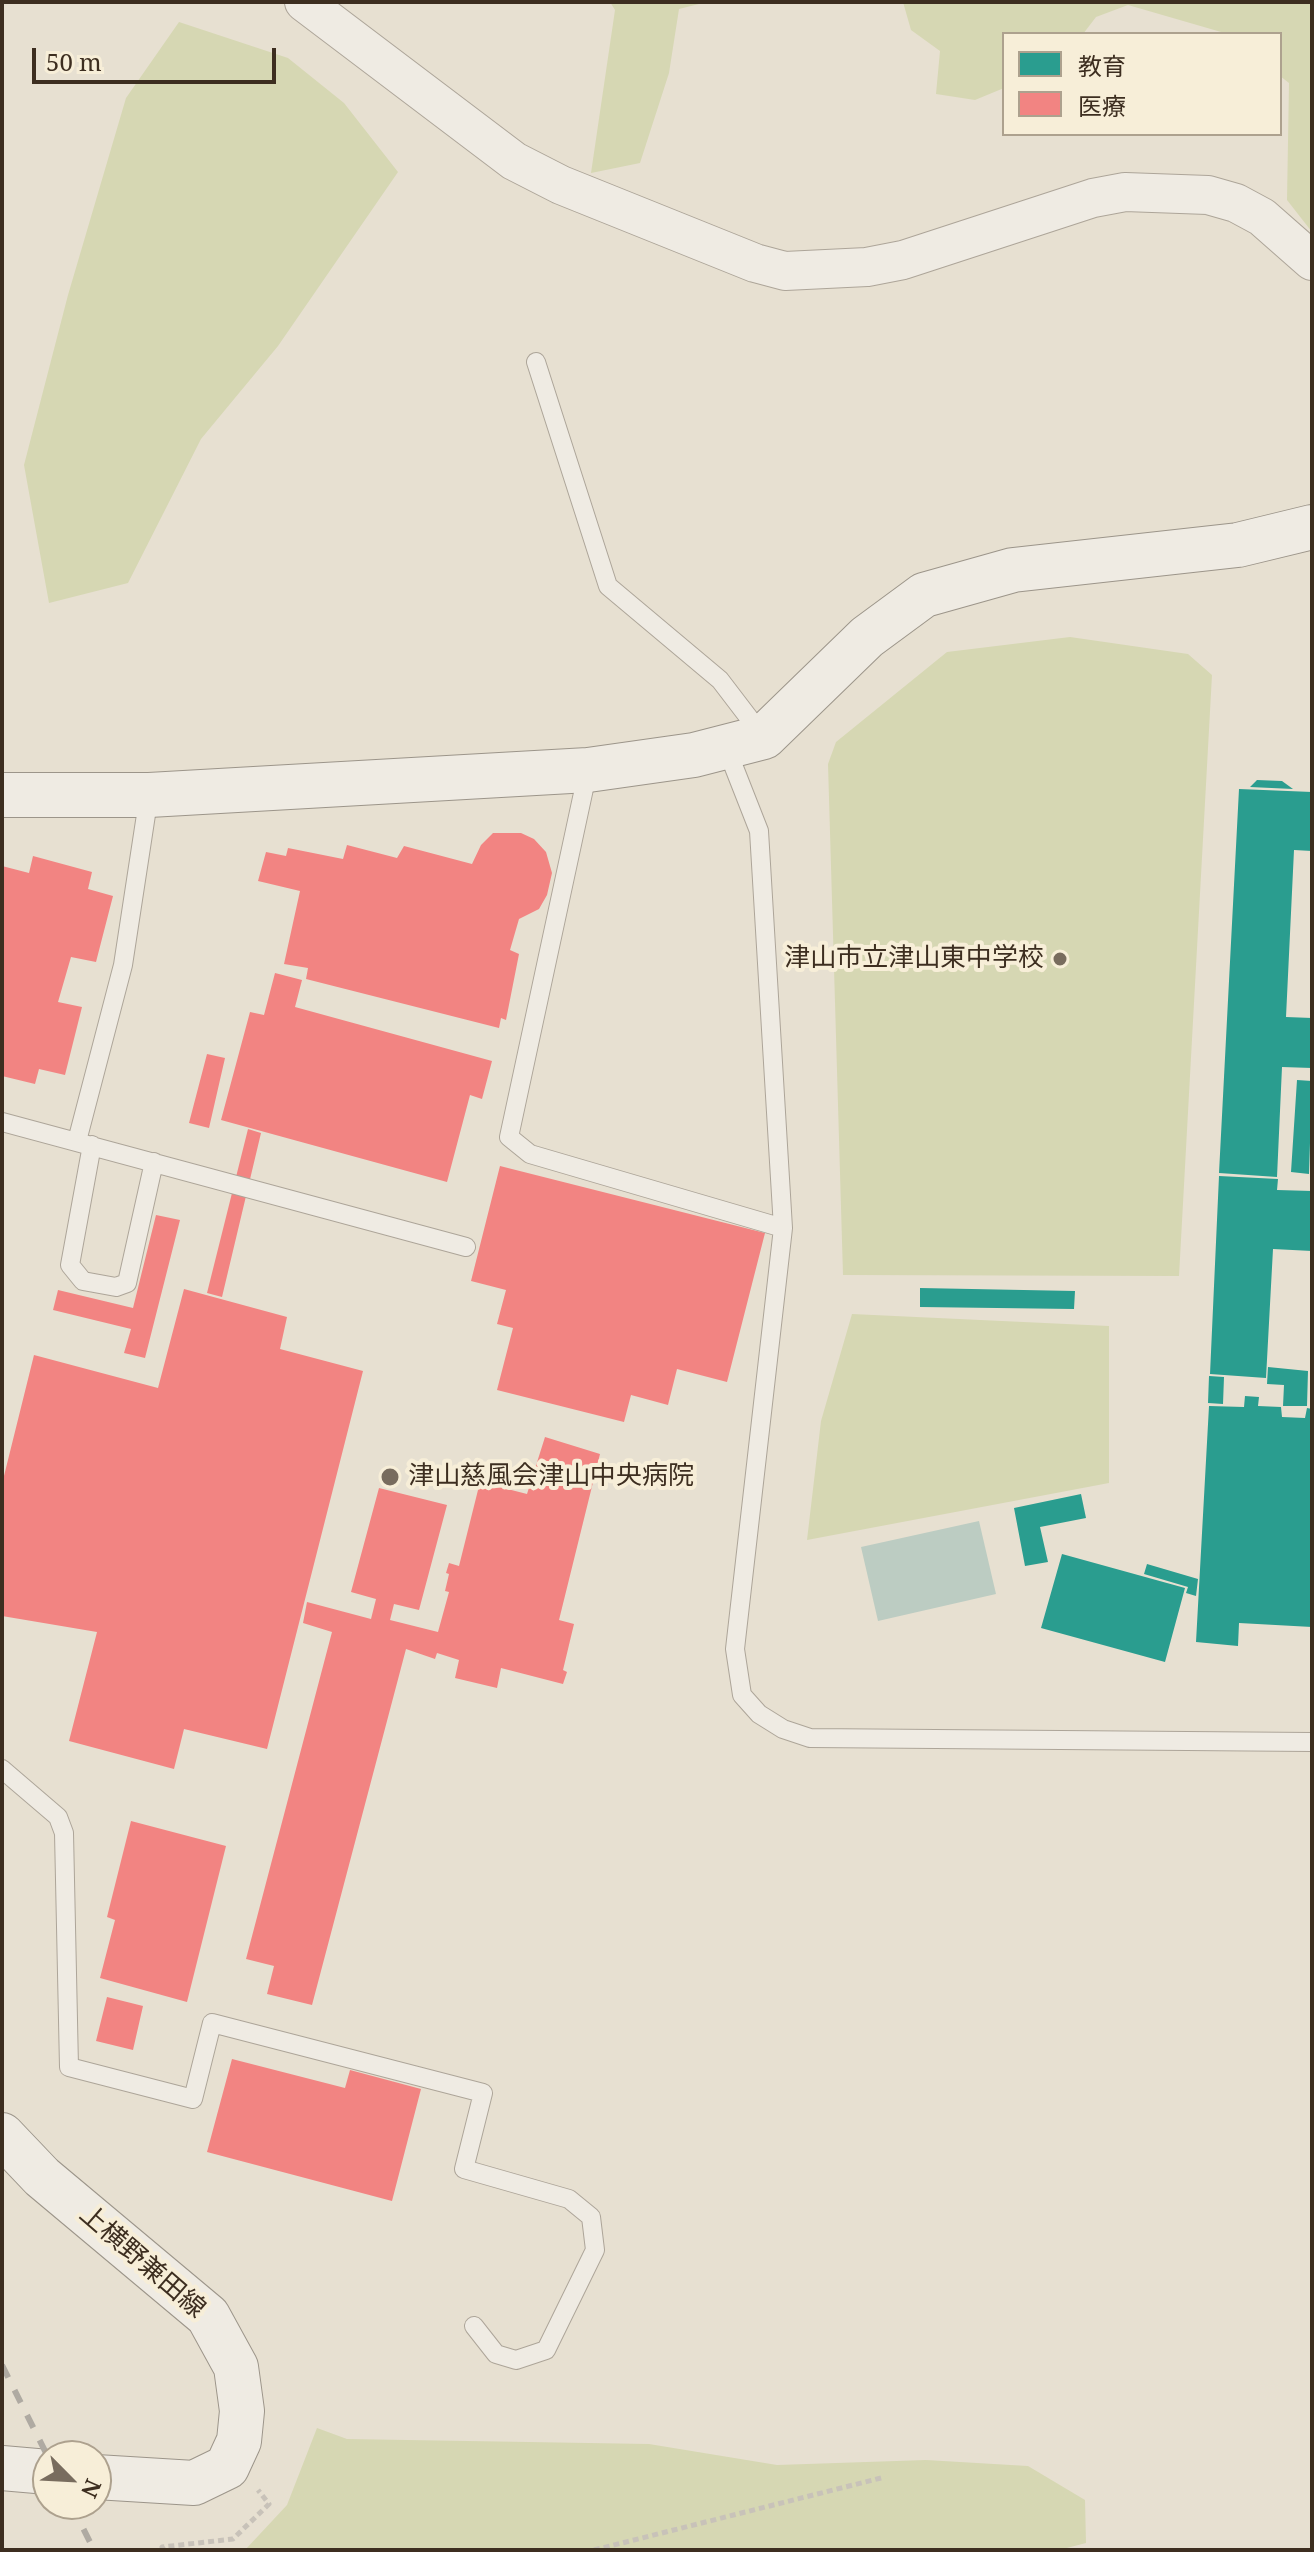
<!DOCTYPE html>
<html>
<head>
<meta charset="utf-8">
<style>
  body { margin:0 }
  #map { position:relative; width:1314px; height:2552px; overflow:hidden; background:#e7e0d1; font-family:"Noto Serif","Noto Sans JP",serif }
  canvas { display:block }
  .frame { position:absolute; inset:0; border:4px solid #3d2e20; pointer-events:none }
  .legend { position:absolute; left:1002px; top:32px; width:280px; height:104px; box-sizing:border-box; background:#f7eed8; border:2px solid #ada18e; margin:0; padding:10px 14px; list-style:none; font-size:24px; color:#3d2e20 }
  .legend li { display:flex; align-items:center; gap:16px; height:40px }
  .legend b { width:40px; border:2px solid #ada18e }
  .north { position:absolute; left:32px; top:2440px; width:80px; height:80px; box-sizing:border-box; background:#f7eed8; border:2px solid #ada18e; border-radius:50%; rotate:114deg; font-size:22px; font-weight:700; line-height:32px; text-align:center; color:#3d2e20 }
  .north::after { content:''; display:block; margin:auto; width:28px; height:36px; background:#786c5e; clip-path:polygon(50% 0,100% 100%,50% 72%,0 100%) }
  .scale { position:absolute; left:32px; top:48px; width:244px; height:36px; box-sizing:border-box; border:4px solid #3d2e20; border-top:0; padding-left:10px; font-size:24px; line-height:28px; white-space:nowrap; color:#3d2e20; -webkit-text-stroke:6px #f7eed8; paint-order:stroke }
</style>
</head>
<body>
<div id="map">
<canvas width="1314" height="2552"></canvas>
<div class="frame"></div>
<ul class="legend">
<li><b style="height:22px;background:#2a9d8f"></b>教育</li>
<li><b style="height:22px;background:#f28482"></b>医療</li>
</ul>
<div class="north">N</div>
<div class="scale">50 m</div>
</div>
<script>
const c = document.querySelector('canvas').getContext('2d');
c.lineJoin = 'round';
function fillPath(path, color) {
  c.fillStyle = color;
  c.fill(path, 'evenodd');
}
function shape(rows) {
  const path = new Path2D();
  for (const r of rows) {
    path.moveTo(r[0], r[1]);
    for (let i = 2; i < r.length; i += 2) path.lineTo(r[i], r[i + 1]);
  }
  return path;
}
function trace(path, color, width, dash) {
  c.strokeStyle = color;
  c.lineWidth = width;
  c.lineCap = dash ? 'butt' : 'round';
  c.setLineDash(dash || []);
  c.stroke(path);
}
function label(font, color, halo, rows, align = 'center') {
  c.font = font + ' "Noto Serif","Noto Sans JP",serif';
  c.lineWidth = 8;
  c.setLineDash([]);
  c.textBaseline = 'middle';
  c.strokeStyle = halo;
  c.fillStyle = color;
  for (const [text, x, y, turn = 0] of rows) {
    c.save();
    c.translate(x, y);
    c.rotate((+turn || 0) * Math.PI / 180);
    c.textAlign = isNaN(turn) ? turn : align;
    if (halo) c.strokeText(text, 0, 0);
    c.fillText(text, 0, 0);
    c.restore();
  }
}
const green = shape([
  [610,2,707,2,679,9,669,73,640,163,591,173,615,10],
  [903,2,1312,2,1312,232,1287,200,1289,83,1280,76,1280,34,1228,34,1128,5,1096,17,1083,34,1004,34,1004,88,975,100,936,94,940,51,911,30],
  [179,22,288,58,344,103,398,172,278,346,201,439,128,583,49,603,24,465,68,295,126,98],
  [1070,637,1188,654,1212,675,1179,1276,843,1275,828,764,836,742,947,652],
  [852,1314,1109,1326,1109,1483,807,1540,821,1421],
  [317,2428,347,2439,649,2444,777,2465,926,2460,1028,2466,1085,2500,1086,2543,1059,2550,245,2550,287,2505]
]);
const water = shape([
  [979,1521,996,1594,878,1621,861,1547]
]);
const schools = shape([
  [1257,780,1282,781,1293,789,1250,787],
  [1239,789,1312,792,1312,851,1294,850,1286,1017,1312,1018,1312,1068,1282,1067,1277,1177,1219,1173],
  [1297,1080,1312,1081,1309,1174,1291,1172],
  [1219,1176,1278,1179,1277,1190,1312,1191,1312,1251,1273,1249,1266,1378,1210,1374],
  [920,1288,1075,1291,1074,1309,920,1307],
  [1268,1367,1308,1371,1307,1406,1283,1406,1284,1385,1267,1384],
  [1209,1376,1224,1377,1223,1404,1208,1403],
  [1245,1396,1259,1397,1258,1406,1281,1407,1282,1417,1305,1418,1307,1408,1312,1409,1312,1627,1239,1623,1238,1646,1196,1642,1209,1406,1244,1407],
  [1081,1494,1086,1518,1040,1527,1048,1562,1025,1566,1014,1508],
  [1062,1554,1185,1588,1165,1662,1041,1628],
  [1147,1564,1198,1579,1196,1596,1186,1593,1188,1587,1144,1574]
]);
const health = shape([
  [493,833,521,833,534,839,546,852,552,873,547,895,539,909,519,919,510,950,519,954,506,1020,501,1018,499,1028,306,979,308,968,284,964,300,891,258,881,266,852,286,856,288,848,343,859,347,845,397,858,404,846,472,864,481,845],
  [33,856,92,872,88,889,113,896,96,962,71,957,58,1002,82,1007,65,1075,39,1069,35,1084,2,1076,2,866,29,873],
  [275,973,302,980,295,1007,492,1061,482,1099,470,1095,447,1182,221,1120,250,1012,264,1015],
  [207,1054,225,1058,209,1128,189,1123],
  [248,1129,261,1133,222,1297,207,1293],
  [500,1166,765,1233,727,1382,677,1369,668,1405,631,1395,624,1422,497,1390,513,1328,497,1324,506,1290,471,1281],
  [156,1215,180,1220,145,1358,124,1353,131,1329,53,1310,58,1290,133,1308],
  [184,1289,287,1317,280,1349,363,1371,267,1749,184,1729,174,1769,69,1741,97,1632,2,1616,2,1484,34,1355,158,1388],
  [545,1437,600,1454,559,1620,574,1624,563,1670,567,1672,563,1684,501,1668,497,1688,455,1678,459,1660,437,1653,435,1659,406,1649,312,2005,267,1994,274,1966,246,1959,332,1632,303,1623,307,1602,371,1619,376,1599,351,1592,379,1488,447,1505,419,1610,394,1604,390,1620,438,1632,449,1592,445,1591,449,1574,446,1573,449,1563,459,1566,480,1482,527,1494],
  [131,1821,226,1846,187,2002,100,1978,115,1920,107,1917],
  [107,1997,143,2006,133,2050,96,2041],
  [232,2059,345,2088,350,2070,421,2089,392,2201,207,2152]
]);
const path = shape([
  [164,2550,162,2547,233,2539,269,2504,258,2490],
  [594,2550,885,2477]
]);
const lane = shape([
  [536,362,608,586,720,680,762,735],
  [726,747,759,831,783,1228,735,1649,742,1695,759,1714,783,1729,810,1738,1312,1742],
  [588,770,509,1137,530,1154,783,1228],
  [2,1122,466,1247],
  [77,1141,123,965,149,795],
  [92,1145,70,1265,83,1281,116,1287,127,1283,154,1162],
  [2,1769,58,1817,64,1833,69,2067,193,2099,212,2023,483,2093,464,2169,569,2199,591,2217,595,2250,546,2350,516,2360,496,2354,474,2326]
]);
const street = shape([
  [304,2,514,161,561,185,755,263,785,271,867,267,903,260,1093,198,1125,192,1208,195,1236,203,1262,217,1312,261]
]);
const secondary = shape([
  [2,795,149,795,588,770,694,755,764,737,867,637,924,595,1013,570,1238,545,1312,527],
  [2,2135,42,2177,208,2316,236,2367,242,2411,239,2441,227,2467,194,2483,96,2477],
  [2,2468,48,2472]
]);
const rail = shape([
  [2,2365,48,2457],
  [71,2504,94,2550]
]);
const markers = [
  [1060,959,8,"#786c5e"],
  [390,1477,10,"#786c5e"]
];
const poiNames = [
  ["津山市立津山東中学校",1044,959],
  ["津山慈風会津山中央病院",408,1477,"left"]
];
const streetNames = [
  ["上横野兼田線",142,2262,41]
];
fillPath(green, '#d6d7b3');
fillPath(water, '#bcccc2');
fillPath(schools, '#2a9d8f');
fillPath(health, '#f28482');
trace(lane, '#ada599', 20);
trace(street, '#ada599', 40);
trace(secondary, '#9c958a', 46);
trace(path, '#c8c2b9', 5, [6, 4]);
trace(lane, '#efebe3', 18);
trace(street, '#efebe3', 38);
trace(secondary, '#efebe3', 44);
trace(rail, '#afaaa2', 6, [14, 14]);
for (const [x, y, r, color] of markers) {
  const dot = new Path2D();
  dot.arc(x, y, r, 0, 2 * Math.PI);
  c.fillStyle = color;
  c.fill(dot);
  trace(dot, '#f7eed8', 3);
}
label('26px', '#3d2e20', '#f7eed8', poiNames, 'right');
label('26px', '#3d2e20', '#f7eed8', streetNames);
</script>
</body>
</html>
